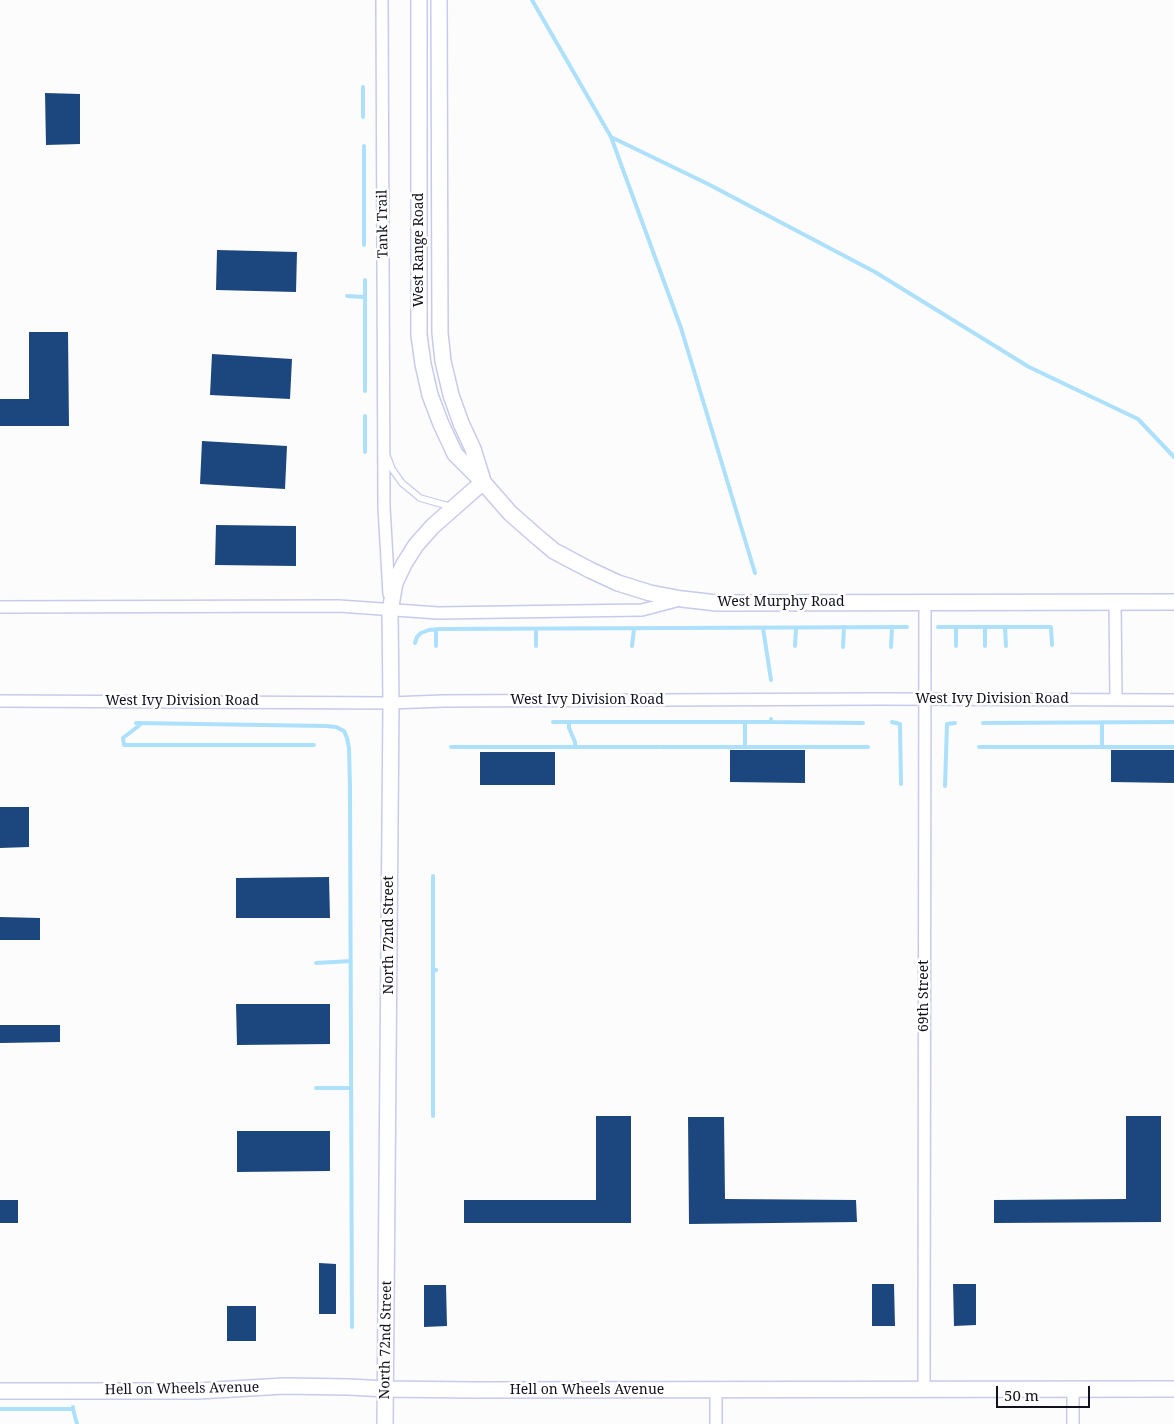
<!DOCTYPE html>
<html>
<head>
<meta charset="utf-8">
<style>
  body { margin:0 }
  #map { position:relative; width:1174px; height:1424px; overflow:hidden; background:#fcfcfc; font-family:"Noto Serif",serif }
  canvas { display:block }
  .scale { position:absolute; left:996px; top:1386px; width:94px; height:22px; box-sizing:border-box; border:2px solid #12121e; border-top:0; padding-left:6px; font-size:15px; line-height:18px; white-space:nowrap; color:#12121e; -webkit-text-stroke:4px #fff; paint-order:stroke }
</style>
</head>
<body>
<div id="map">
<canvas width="1174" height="1424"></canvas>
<div class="scale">50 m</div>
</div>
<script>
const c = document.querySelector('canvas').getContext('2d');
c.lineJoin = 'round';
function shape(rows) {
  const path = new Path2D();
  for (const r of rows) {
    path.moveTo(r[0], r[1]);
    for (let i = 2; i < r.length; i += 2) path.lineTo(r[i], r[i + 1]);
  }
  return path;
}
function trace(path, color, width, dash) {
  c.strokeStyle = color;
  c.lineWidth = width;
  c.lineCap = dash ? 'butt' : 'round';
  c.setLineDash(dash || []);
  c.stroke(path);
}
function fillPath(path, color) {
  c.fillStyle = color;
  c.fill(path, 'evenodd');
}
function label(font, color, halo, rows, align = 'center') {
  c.font = font + ' "Noto Serif",serif';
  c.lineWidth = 5;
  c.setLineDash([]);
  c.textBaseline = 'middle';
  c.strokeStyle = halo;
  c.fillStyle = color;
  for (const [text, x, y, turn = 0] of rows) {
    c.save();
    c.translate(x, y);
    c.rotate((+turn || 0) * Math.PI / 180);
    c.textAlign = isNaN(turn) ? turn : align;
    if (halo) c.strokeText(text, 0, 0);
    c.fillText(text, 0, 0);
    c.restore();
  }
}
const stream = shape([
  [532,0,611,137,708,184,875,272,1029,367,1138,419,1174,457],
  [363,87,363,117],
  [611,137,681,328,755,573],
  [364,146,364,245],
  [365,280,365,391],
  [347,296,364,297],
  [365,416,365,452],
  [938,627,1051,627,1052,645],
  [956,627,956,646],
  [1005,627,1006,646],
  [763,628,771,680],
  [415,643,417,637,421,633,429,630,439,629,907,627],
  [436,646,436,630],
  [536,646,536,629],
  [632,646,634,629],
  [795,646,796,628],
  [985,646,985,627],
  [843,647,844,627],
  [891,647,892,627],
  [771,719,771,722,863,723],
  [553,722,771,722],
  [892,722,900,724,901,784],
  [136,723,326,726,336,727,344,731,347,738,349,748,350,787,352,1327],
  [983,723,1174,722],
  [141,724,123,738,124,745,314,745],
  [451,747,575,747,575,742,569,728,569,722],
  [575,747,659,747],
  [661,747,745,747,745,722],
  [745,747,868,747],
  [979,747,1102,747,1102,723],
  [1102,747,1174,747],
  [945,786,947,724,955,723],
  [433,876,433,971,436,970],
  [316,963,351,961],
  [433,971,433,1116],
  [316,1088,351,1088],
  [0,1409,73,1409,73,1407],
  [73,1409,77,1424]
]);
const building = shape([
  [45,93,80,94,80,144,46,145],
  [217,250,297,252,296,292,216,290],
  [29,332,68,332,69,426,0,426,0,399,29,399],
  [212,354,292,359,290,399,210,395],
  [202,441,287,446,285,489,200,484],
  [216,525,296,526,296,566,215,565],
  [730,750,805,750,805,783,730,782],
  [1111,750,1174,750,1174,783,1111,782],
  [480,752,555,752,555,785,480,785],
  [0,807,29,807,29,847,0,848],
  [329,877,330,918,236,918,236,878],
  [0,917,40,918,40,940,0,940],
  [236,1004,330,1004,330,1044,237,1045],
  [0,1025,60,1025,60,1042,0,1043],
  [596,1116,631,1116,631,1223,464,1223,464,1200,596,1200],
  [1126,1116,1161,1116,1161,1222,994,1223,994,1200,1126,1199],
  [688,1117,724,1117,725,1199,856,1200,857,1222,689,1224],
  [237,1131,330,1131,330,1171,237,1172],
  [0,1200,18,1200,18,1223,0,1223],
  [319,1263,336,1264,336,1314,319,1314],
  [872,1284,894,1284,895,1326,872,1326],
  [953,1284,976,1284,976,1325,954,1326],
  [424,1285,446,1285,447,1326,424,1327],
  [227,1306,256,1306,256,1341,227,1341]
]);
const service = shape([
  [387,456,392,469,402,483,420,498,452,507]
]);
const minor = shape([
  [382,0,384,507,389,594],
  [1115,602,1116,700],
  [0,607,339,606,438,613,642,610,680,600],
  [0,701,391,703,443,701,877,699,1174,700],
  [924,1388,925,603],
  [1073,1389,1073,1424],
  [716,1390,716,1424]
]);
const tertiary = shape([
  [419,0,419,335,423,364,430,395,441,424,455,454,483,482,510,513,535,535,554,551,590,570,618,583,650,593,682,599,717,603,1174,602],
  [439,0,440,333,443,361,451,395,461,423,473,449,483,481],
  [0,1391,198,1391,284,1386,349,1387,386,1389,473,1390,1174,1389],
  [385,1424,391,703,390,611,395,583,404,564,416,545,433,526,483,482]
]);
const streetNames = [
  ["Tank Trail",383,224,-91],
  ["West Range Road",419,250,-90],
  ["West Murphy Road",781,602],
  ["West Ivy Division Road",992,699],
  ["West Ivy Division Road",587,700],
  ["West Ivy Division Road",182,701],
  ["North 72nd Street",389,935,-90],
  ["69th Street",924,996,-90],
  ["North 72nd Street",386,1340,-89],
  ["Hell on Wheels Avenue",182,1389,-1],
  ["Hell on Wheels Avenue",587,1390]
];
trace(stream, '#ade0fa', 4);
fillPath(building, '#1c467e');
trace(service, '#c8caec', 8);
trace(minor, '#c8caec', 14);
trace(tertiary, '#c8caec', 18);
trace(service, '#fff', 5.5);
trace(minor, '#fff', 11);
trace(tertiary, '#fff', 15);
label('14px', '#12121e', '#fff', streetNames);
</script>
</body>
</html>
